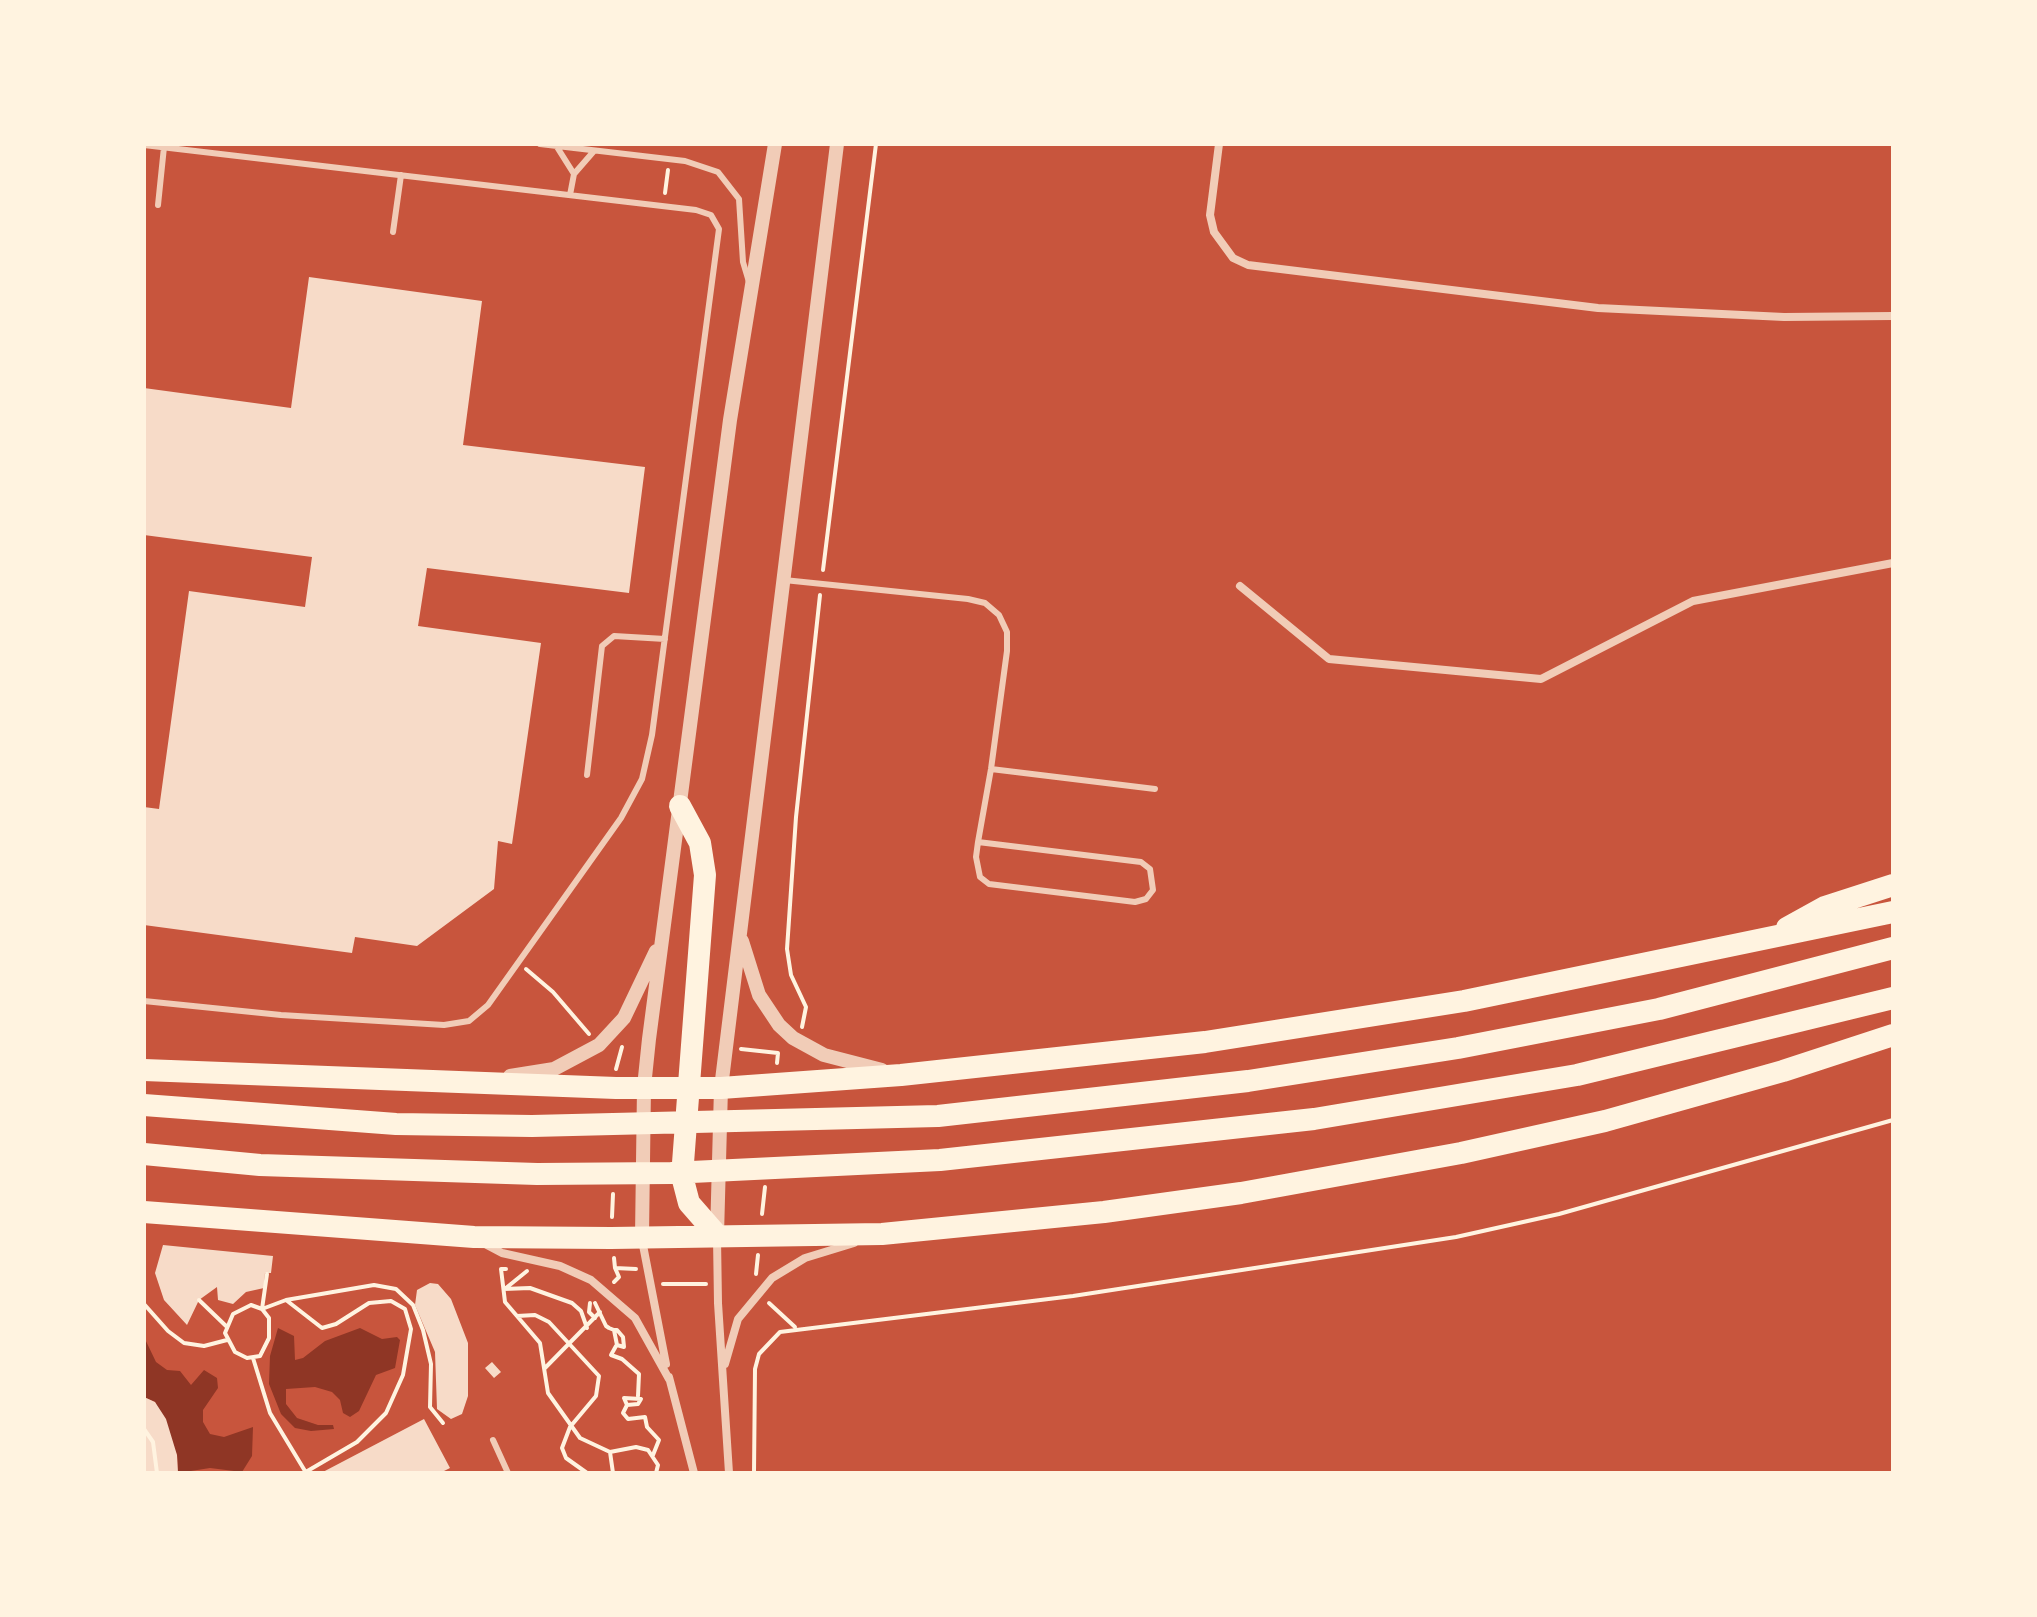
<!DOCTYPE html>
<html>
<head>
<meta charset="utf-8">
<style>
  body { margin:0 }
  #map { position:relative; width:2037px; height:1617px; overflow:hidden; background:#c8553d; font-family:"DejaVu Sans",sans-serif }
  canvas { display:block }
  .frame { position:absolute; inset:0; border:146px solid #fff3e0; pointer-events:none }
</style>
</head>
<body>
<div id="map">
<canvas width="2037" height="1617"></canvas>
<div class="frame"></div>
</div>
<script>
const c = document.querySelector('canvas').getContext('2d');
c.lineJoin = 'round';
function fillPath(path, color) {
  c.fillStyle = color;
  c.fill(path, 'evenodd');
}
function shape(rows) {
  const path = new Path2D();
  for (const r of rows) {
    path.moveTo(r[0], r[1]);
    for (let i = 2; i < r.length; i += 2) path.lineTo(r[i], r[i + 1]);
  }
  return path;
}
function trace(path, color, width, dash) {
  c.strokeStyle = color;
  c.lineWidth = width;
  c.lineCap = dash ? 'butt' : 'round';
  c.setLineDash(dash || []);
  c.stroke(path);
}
const water = shape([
  [278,1328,294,1336,295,1360,303,1358,325,1341,360,1328,382,1339,397,1337,400,1340,395,1368,376,1375,359,1411,350,1417,343,1413,340,1400,332,1392,315,1387,286,1389,286,1404,297,1418,318,1425,333,1425,334,1429,311,1431,295,1428,281,1414,269,1384,270,1356],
  [144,1337,156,1362,167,1370,180,1371,191,1385,204,1370,217,1378,218,1388,203,1410,203,1422,210,1434,224,1437,253,1427,252,1456,242,1472,210,1468,178,1473,177,1455,155,1402,144,1397]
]);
const building = shape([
  [309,277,482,301,463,445,645,467,629,593,427,568,418,626,541,643,512,844,498,841,494,889,417,946,355,937,352,953,144,925,144,807,159,809,189,591,305,607,312,557,144,535,144,388,291,408],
  [163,1245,273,1256,271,1273,265,1273,264,1288,246,1292,233,1304,218,1300,217,1287,199,1300,187,1325,164,1300,155,1273],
  [430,1283,438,1284,451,1299,468,1343,468,1396,462,1414,451,1419,437,1409,435,1352,415,1305,417,1290],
  [492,1362,501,1372,494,1378,485,1368],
  [144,1397,155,1402,166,1419,177,1455,178,1473,144,1473],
  [424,1419,450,1468,440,1473,321,1473]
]);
const path = shape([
  [665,193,668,170],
  [823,570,876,144],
  [526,969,553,992,589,1034],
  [802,1027,806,1007,791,975,787,949,796,817,820,595],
  [741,1049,778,1053,777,1063],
  [616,1069,622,1047],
  [762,1214,765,1187],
  [612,1217,613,1194],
  [614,1258,615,1268,636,1269],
  [506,1269,501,1269,505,1302,540,1343,548,1393,580,1438,610,1452,613,1473],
  [756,1274,758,1255],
  [614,1282,619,1277,615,1268],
  [663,1284,706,1284],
  [506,1288,527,1271],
  [504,1289,530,1288,572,1303,581,1311,587,1328],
  [199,1300,226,1326],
  [286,1300,322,1328,336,1324,369,1303,391,1301,405,1309,411,1329,403,1375,386,1413,357,1442,304,1473],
  [590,1303,589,1312,595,1318],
  [595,1303,606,1326,609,1328,614,1330,617,1330,623,1337,624,1347,617,1345,614,1330],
  [769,1303,795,1327],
  [144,1304,168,1331,184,1343,204,1346,227,1340],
  [251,1305,262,1309,269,1318,269,1338,260,1356,247,1358,235,1352,225,1333,233,1314,251,1305],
  [262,1309,286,1300,374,1285,396,1289,413,1305,423,1330,431,1364,430,1407,443,1423],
  [262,1309,267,1274],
  [517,1316,535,1315,549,1322,599,1376,596,1396,570,1427,562,1448,566,1458,587,1473],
  [616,1346,611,1355,622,1359,639,1374,638,1396],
  [253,1358,270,1413,305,1471],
  [545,1368,600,1312],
  [627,1405,638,1404,641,1399,624,1398,627,1405,623,1413,628,1419,645,1417,647,1427,659,1440,653,1455],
  [144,1429,153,1442,157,1473],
  [610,1452,636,1447,648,1450,658,1465,656,1473],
  [754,1473,755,1369,759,1354,780,1332,1073,1296,1456,1237,1559,1214,1893,1120]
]);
const service = shape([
  [540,144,685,161,718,172,739,199,743,262,749,282],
  [144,145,696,210,711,215,719,229,652,735,642,779,621,818,488,1005,469,1021,444,1025,281,1015,144,1001],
  [557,147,574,174],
  [570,195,574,174,594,151],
  [158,205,164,147],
  [393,232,401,175],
  [784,580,968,599,985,603,999,615,1007,632,1007,651,991,769,978,842,976,857,980,877,989,884,1135,902,1146,899,1153,890,1150,869,1141,862,978,842],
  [991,769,1155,789],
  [587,775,602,646,614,636,665,639],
  [493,1440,508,1473]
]);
const minor = shape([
  [1219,144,1210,215,1214,232,1233,258,1248,265,1598,308,1784,317,1893,316],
  [1240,586,1329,659,1541,679,1693,601,1893,563],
  [717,1238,718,1303,729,1473],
  [642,1240,666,1364],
  [485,1244,502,1253,560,1266,591,1280,635,1318,669,1379],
  [725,1364,738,1319,772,1278,805,1258,854,1243],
  [669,1377,694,1473]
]);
const tertiary = shape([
  [742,941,759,995,779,1025,793,1038,824,1055,882,1070],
  [510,1076,554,1069,599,1045,624,1018,656,951],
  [717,1235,721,1088,837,144],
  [642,1236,644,1087,649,1039,730,420,775,144]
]);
const motorway = shape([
  [680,806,700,843,705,875,682,1176,689,1203,717,1235],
  [1787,928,1825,907,1893,885],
  [144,1070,616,1088,721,1088,901,1075,1205,1042,1464,1001,1893,912],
  [144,1105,396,1124,532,1126,938,1116,1248,1081,1458,1048,1659,1009,1893,948],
  [144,1154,260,1165,537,1174,671,1173,940,1160,1314,1119,1577,1075,1893,998],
  [144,1212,474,1237,611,1238,882,1234,1104,1212,1241,1193,1461,1153,1605,1121,1783,1071,1893,1035]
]);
fillPath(water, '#8f3625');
fillPath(building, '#f7dbc8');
trace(path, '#fff3e0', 4);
trace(service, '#f1ccb7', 6);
trace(minor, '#f1ccb7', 8);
trace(tertiary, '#f1ccb7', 14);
trace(motorway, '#fff3e0', 22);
</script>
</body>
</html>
